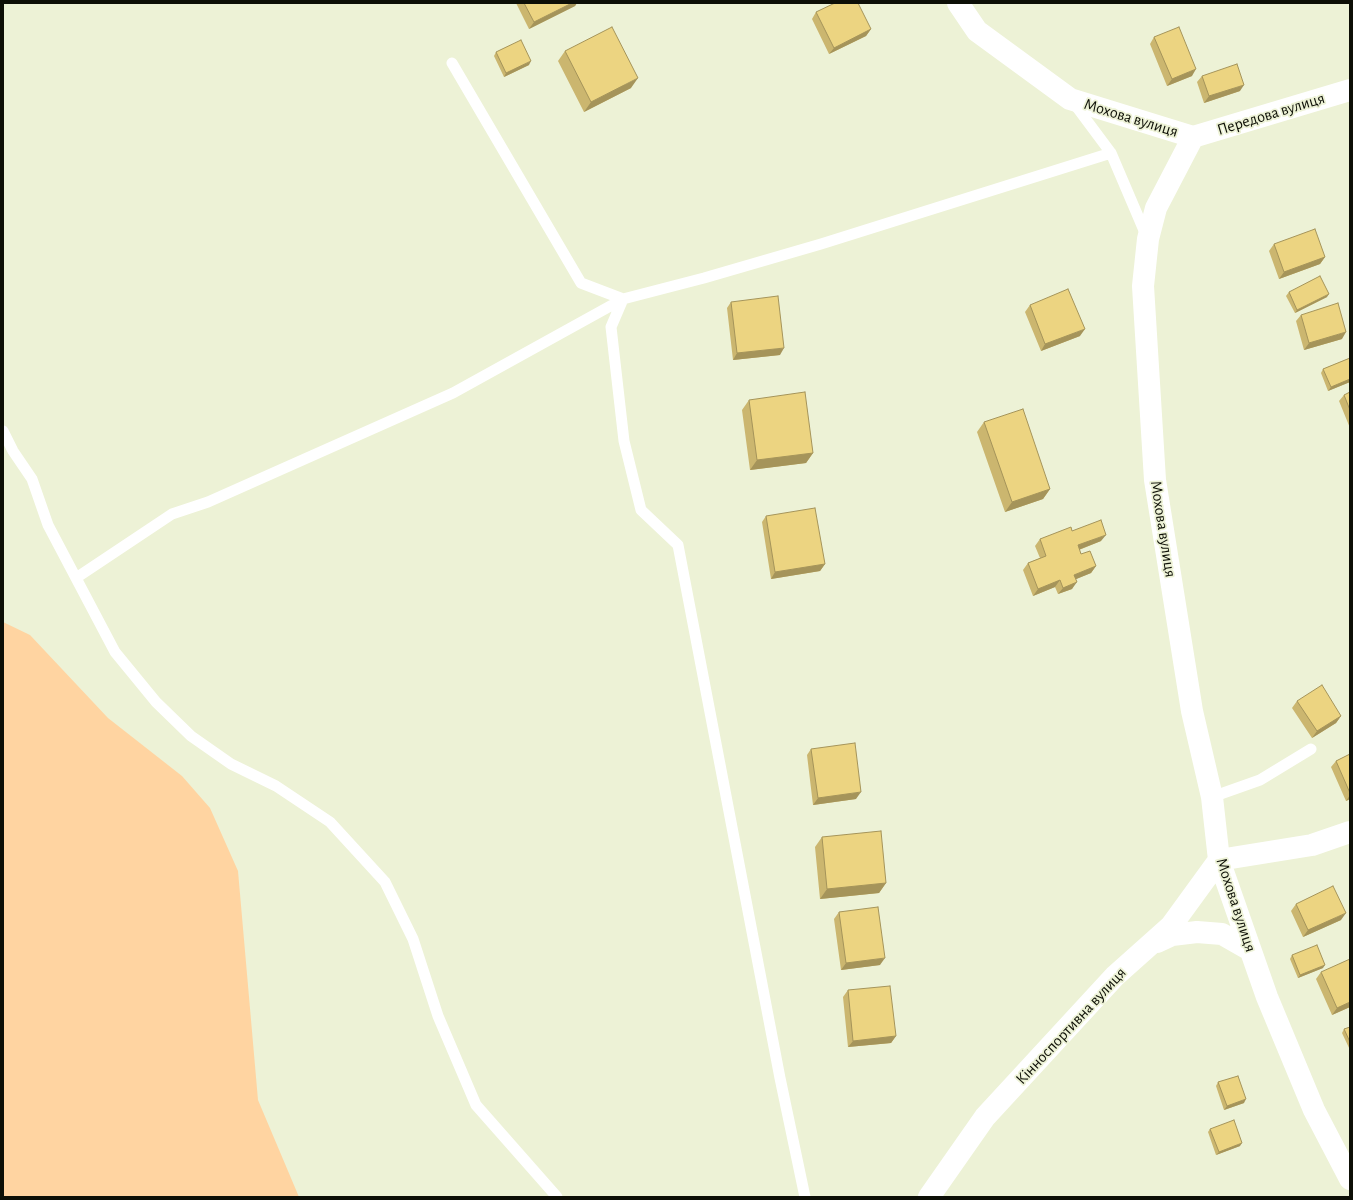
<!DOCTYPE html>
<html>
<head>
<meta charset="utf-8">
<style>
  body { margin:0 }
  #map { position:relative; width:1353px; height:1200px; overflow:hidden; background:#edf2d6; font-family:"Alegreya Sans",sans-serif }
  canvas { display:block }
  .frame { position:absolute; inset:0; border:4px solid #0d0f06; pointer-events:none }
</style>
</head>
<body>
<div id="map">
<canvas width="1353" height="1200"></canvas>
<div class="frame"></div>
</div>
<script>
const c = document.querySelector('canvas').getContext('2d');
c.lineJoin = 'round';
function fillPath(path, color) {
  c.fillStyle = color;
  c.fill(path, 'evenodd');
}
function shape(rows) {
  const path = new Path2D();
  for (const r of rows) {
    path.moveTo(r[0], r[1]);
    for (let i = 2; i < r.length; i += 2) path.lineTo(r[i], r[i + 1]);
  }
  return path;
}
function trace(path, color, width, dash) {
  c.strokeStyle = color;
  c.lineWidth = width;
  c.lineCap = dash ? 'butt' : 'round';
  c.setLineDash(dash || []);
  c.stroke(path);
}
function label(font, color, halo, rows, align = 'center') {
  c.font = font + ' "Alegreya Sans",sans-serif';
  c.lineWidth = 3.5;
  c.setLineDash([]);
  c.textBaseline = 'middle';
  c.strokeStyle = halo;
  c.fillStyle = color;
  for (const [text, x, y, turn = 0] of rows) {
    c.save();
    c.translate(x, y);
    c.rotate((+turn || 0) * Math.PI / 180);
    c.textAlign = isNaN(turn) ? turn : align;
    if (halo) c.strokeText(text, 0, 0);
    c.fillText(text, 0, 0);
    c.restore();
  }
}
const green = shape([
  [3,622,30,635,108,718,182,776,210,808,238,871,258,1100,299,1197,3,1197]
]);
const lane = shape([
  [452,63,581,283,623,299],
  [1073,102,1111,153,1146,235],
  [3,431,13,451,32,479,48,525,115,652,156,702,191,736,231,764,276,786,330,822,385,882,413,939,438,1016,476,1105,557,1197],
  [76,578,172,514,208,502,453,393,623,299],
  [1212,797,1260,780,1311,749],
  [805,1197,780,1078,678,545,641,510,624,441,611,327,623,299,704,278,821,244,1111,153]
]);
const street = shape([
  [958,3,977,31,1070,99,1193,137,1156,208,1148,239,1143,286,1155,480,1192,711,1212,797,1219,860,1267,997,1314,1110,1350,1179],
  [1193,137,1350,90],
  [1157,942,1172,935,1197,932,1222,934,1250,950],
  [929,1197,985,1117,1115,976,1171,926,1219,860,1312,845,1350,832]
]);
const wall = shape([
  [516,3,577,3,575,6,529,29],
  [816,12,871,29,866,36,829,54,812,19],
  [1154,37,1192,76,1167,86,1150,44],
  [565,51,631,88,584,112,558,61],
  [496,52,529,65,504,77,494,56],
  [1202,76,1240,91,1204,103,1197,82],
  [1274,244,1325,257,1320,264,1279,279,1269,251],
  [1289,292,1327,297,1295,313,1286,296],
  [731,302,780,355,733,360,727,308],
  [1030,305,1080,336,1041,351,1025,312],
  [1301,315,1342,339,1304,350,1296,321],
  [1350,358,1350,382,1328,391,1321,373,1323,369],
  [1350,392,1350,428,1339,401,1344,395],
  [749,400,813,453,806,463,750,470,742,410],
  [984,422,1050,489,1043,499,1005,512,977,432],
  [766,516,825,564,820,571,771,579,762,522],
  [1072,531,1101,541,1079,550,1081,554,1096,566,1091,573,1076,579,1072,589,1058,594,1055,587,1033,596,1023,570,1028,563,1040,558,1035,546,1040,539],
  [1297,701,1341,716,1336,723,1312,738,1292,708],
  [811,749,856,799,813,805,807,755],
  [1350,754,1350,799,1346,801,1331,767,1336,761],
  [822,837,886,883,879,893,820,899,815,847],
  [1296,904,1341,920,1303,937,1291,911],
  [839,912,880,965,841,970,834,919],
  [1292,955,1323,968,1298,978,1290,959],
  [1321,972,1350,1007,1332,1015,1316,979],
  [848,990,896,1036,891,1043,848,1047,843,997],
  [1350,1027,1350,1050,1342,1033,1344,1029],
  [1218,1082,1244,1103,1224,1110,1216,1086],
  [1210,1129,1240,1146,1216,1155,1208,1132]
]);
const shadedWall = shape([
  [572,3,577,3,575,6,529,29,534,22],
  [871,29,866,36,829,54,834,48],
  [531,61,529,65,504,77,506,73],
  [1196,69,1192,76,1167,86,1172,79],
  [638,78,631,88,584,112,591,102],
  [1244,85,1240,91,1204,103,1209,96],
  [1325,257,1320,264,1279,279,1284,272],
  [1329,294,1327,297,1295,313,1297,310],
  [1085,329,1080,336,1041,351,1045,344],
  [1346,332,1342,339,1304,350,1309,343],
  [784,348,780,355,733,360,737,353],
  [1350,379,1350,382,1328,391,1331,387],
  [813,453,806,463,750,470,757,460],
  [1050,489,1043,499,1005,512,1012,502],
  [1106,535,1101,541,1073,552,1078,545],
  [825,564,820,571,771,579,775,572],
  [1096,566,1091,573,1069,582,1074,575],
  [1060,580,1055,587,1033,596,1038,589],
  [1077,582,1072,589,1058,594,1063,588],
  [1341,716,1336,723,1312,738,1317,731],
  [861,792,856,799,813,805,818,798],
  [1350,795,1350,799,1346,801],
  [886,883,879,893,820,899,827,889],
  [1346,913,1341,920,1303,937,1308,930],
  [885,958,880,965,841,970,846,963],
  [1325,965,1323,968,1298,978,1300,975],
  [1350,1002,1350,1007,1332,1015,1337,1008],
  [896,1036,891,1043,848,1047,853,1041],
  [1246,1099,1244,1103,1224,1110,1227,1106],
  [1242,1143,1240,1146,1216,1155,1219,1152]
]);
const building = shape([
  [524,3,572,3,534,22,524,3],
  [835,3,858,3,871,29,834,48,816,12,835,3],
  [612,27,638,78,591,102,565,51,612,27],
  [1179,27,1196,69,1172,79,1154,37,1179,27],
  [521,40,531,61,506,73,496,52,521,40],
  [1237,64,1244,85,1209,96,1202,76,1237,64],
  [1315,229,1325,257,1284,272,1274,244,1315,229],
  [1320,276,1329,294,1297,310,1289,292,1320,276],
  [1068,289,1085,329,1045,344,1030,305,1068,289],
  [778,296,784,348,737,353,731,302,778,296],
  [1338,303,1346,332,1309,343,1301,315,1338,303],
  [1350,358,1350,379,1331,387,1323,369,1350,358],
  [805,392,813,453,757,460,749,400,805,392],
  [1350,392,1350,410,1344,395,1350,392],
  [1023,409,1050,489,1012,502,984,422,1023,409],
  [815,508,825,564,775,572,766,516,815,508],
  [1101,520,1106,535,1078,545,1081,554,1090,551,1096,566,1074,575,1077,582,1063,588,1060,580,1038,589,1028,563,1046,556,1040,539,1071,527,1072,531,1101,520],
  [1322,685,1341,716,1317,731,1297,701,1322,685],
  [855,743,861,792,818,798,811,749,855,743],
  [1350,754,1350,793,1336,761,1350,754],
  [881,831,886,883,827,889,822,837,881,831],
  [1333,886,1346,913,1308,930,1296,904,1333,886],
  [878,907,885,958,846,963,839,912,878,907],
  [1317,945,1325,965,1300,975,1292,955,1317,945],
  [1350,959,1350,1002,1337,1008,1321,972,1350,959],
  [890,986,896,1036,853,1041,848,990,890,986],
  [1350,1027,1350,1042,1344,1029,1350,1027],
  [1238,1076,1246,1099,1227,1106,1218,1082,1238,1076],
  [1234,1120,1242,1143,1219,1152,1210,1129,1234,1120]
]);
const streetNames = [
  ["Передова вулиця",1271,114,-17],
  ["Мохова вулиця",1131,118,17],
  ["Мохова вулиця",1163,529,81],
  ["Мохова вулиця",1236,905,72],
  ["Кінноспортивна вулиця",1071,1026,-47]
];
fillPath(green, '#ffd4a1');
trace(lane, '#fff', 11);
trace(street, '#fff', 22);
fillPath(wall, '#cbb66f');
fillPath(shadedWall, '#a5945a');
fillPath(building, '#ecd481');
trace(building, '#a5945a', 1);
label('16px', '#0d0f06', '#edf2d6', streetNames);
</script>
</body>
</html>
